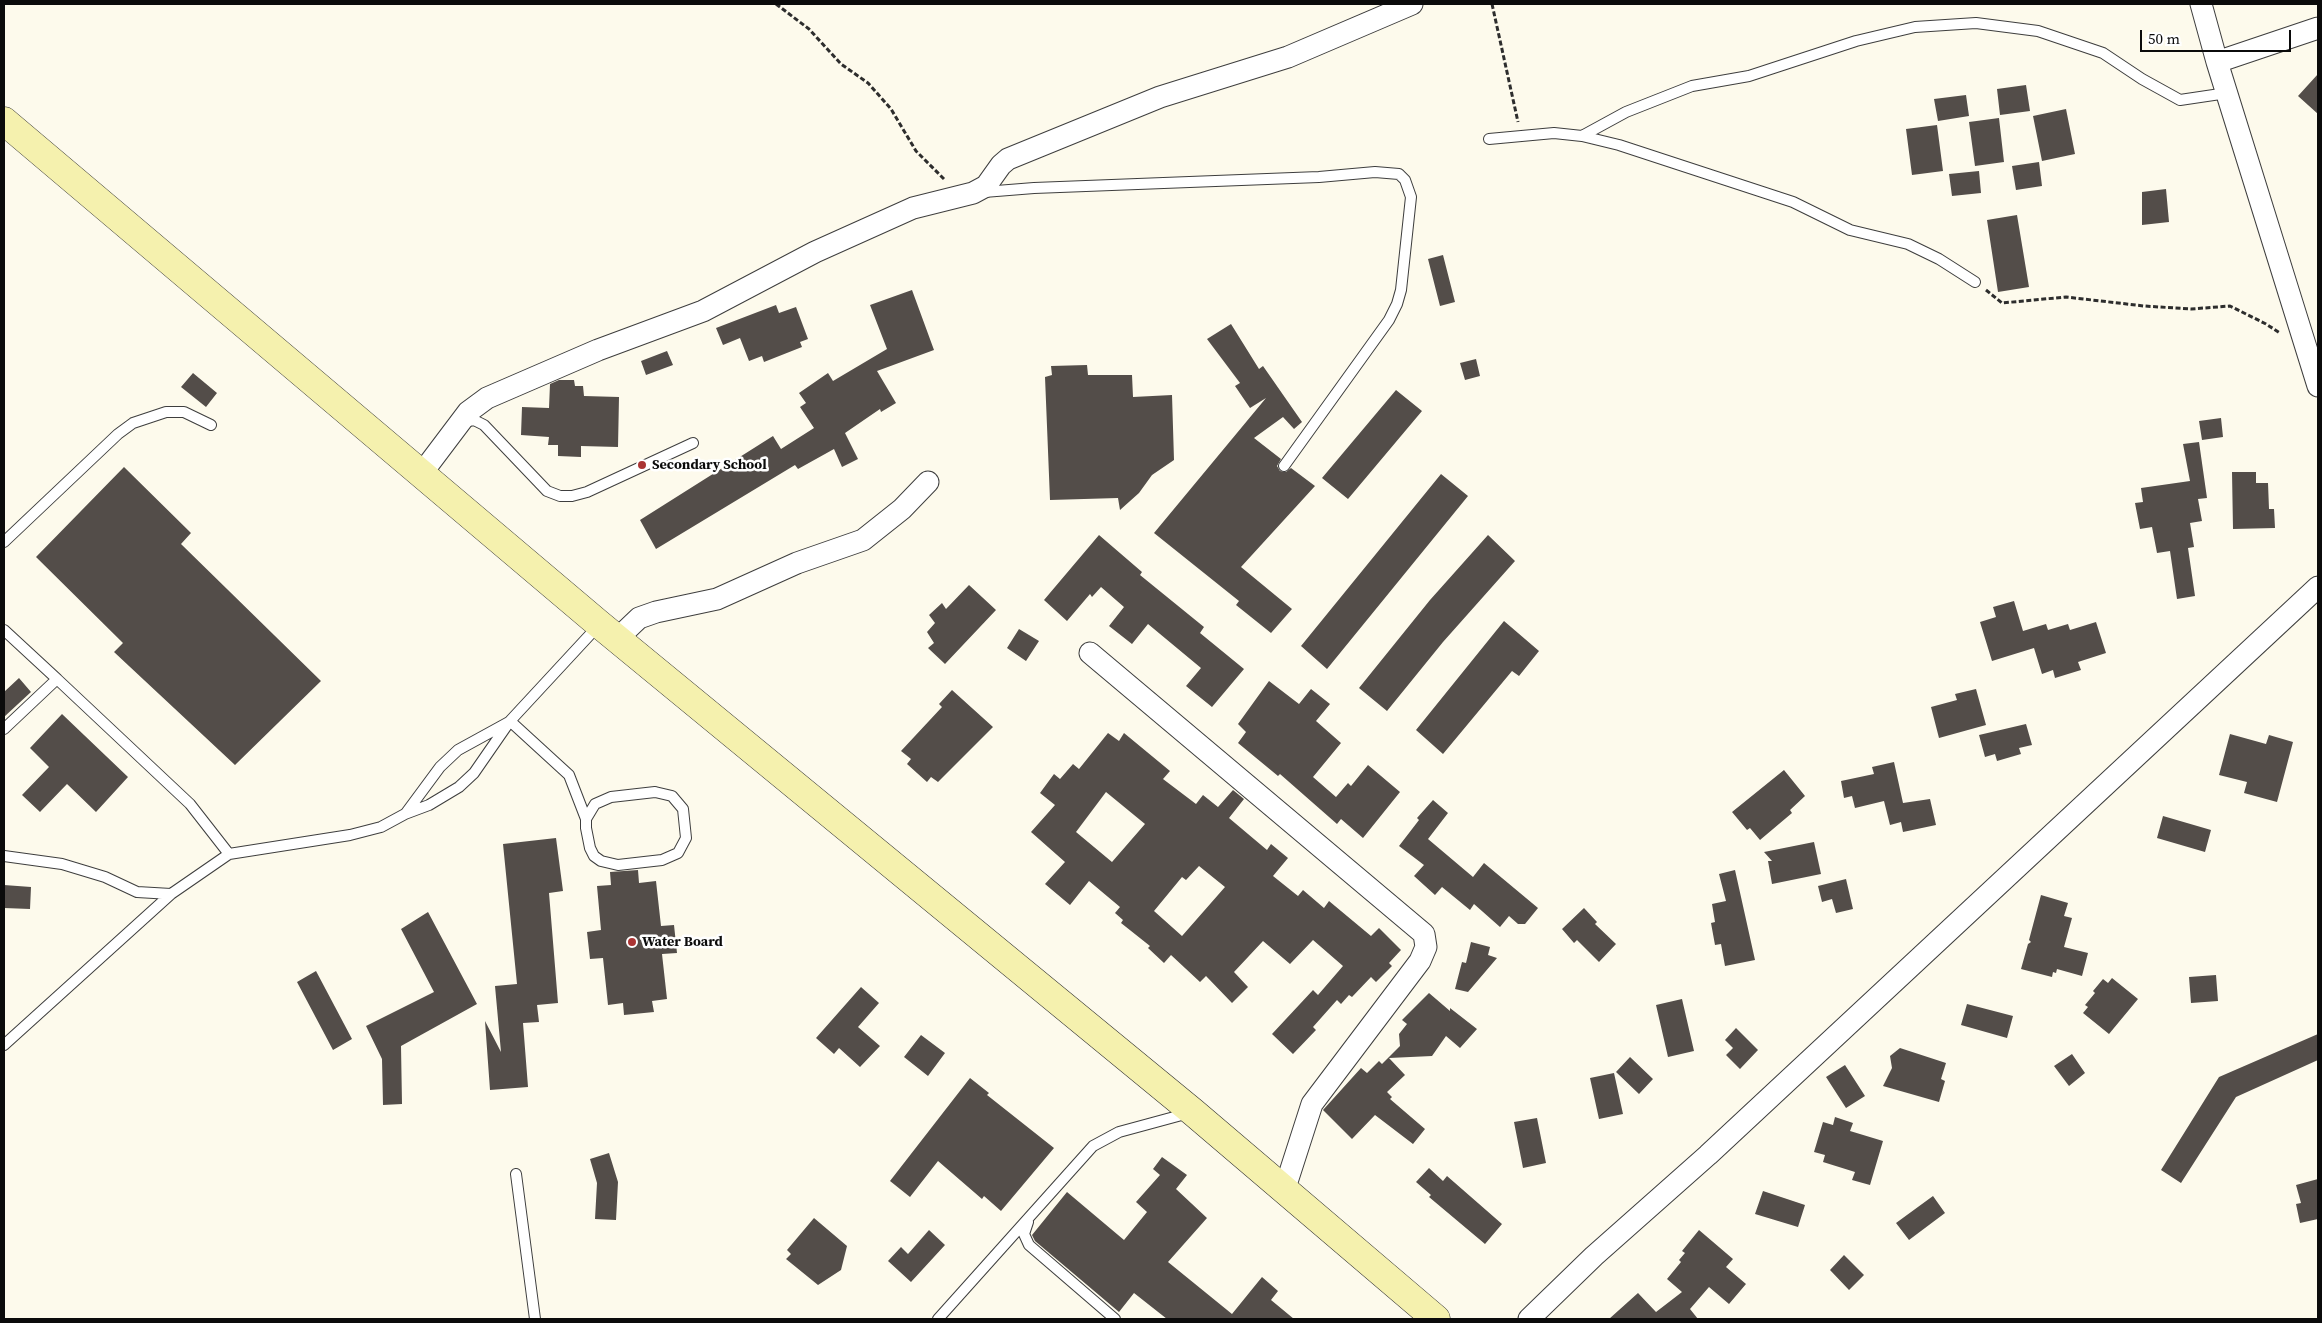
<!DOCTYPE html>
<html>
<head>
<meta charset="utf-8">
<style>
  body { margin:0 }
  #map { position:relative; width:2322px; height:1323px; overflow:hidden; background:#fdfaec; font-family:"Source Serif 4",serif }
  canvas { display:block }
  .frame { position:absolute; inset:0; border:5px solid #0b0b0b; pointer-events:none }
  .scale { position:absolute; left:2140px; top:30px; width:151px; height:22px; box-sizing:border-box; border:2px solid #0b0b0b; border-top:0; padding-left:6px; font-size:15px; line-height:18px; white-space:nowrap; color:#0b0b0b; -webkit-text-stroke:4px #fff; paint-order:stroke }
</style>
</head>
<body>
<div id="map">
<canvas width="2322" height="1323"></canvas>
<div class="frame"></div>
<div class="scale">50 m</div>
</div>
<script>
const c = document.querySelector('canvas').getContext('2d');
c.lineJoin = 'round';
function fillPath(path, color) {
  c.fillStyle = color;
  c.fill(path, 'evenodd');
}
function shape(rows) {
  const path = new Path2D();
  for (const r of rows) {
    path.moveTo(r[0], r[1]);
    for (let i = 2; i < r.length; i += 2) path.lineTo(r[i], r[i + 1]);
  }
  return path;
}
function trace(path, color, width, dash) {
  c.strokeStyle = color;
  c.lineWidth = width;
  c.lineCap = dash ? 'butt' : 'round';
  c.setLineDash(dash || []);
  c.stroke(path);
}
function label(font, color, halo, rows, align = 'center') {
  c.font = font + ' "Source Serif 4",serif';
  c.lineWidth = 5;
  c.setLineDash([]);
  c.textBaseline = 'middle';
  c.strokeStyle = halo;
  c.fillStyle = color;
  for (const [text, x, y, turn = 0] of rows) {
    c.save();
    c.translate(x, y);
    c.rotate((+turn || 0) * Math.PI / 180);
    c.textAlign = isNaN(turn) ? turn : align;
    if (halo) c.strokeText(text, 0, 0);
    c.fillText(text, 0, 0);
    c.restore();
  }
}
const building = shape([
  [2318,74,2318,114,2298,96],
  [2026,85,2030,111,2000,115,1997,89],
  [1966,95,1969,116,1938,121,1934,99],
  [2066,109,2075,154,2042,161,2033,116],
  [1999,118,2004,162,1975,166,1969,122],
  [1937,125,1943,171,1912,175,1906,129],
  [2039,162,2042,186,2016,190,2012,166],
  [1979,171,1981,193,1952,196,1949,174],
  [2166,189,2169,222,2142,225,2142,192],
  [2017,215,2029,287,1998,292,1987,220],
  [1443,255,1455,302,1440,306,1428,259],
  [912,290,934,350,877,371,896,403,881,412,880,409,845,433,858,459,842,467,834,449,798,469,795,465,656,549,640,520,773,436,781,449,814,428,800,407,806,403,799,393,828,373,833,381,887,349,870,305],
  [776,305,779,313,796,307,808,339,800,342,802,347,764,362,762,356,749,361,740,338,723,345,716,328],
  [1231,324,1259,369,1263,366,1302,422,1294,429,1283,417,1254,438,1281,459,1277,466,1280,471,1286,472,1291,468,1315,486,1241,567,1292,609,1271,633,1236,605,1239,601,1154,533,1266,398,1250,408,1235,386,1240,383,1207,339],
  [667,351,673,365,646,375,641,361],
  [1476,359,1480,376,1465,380,1460,363],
  [1087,365,1088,375,1132,375,1133,397,1172,395,1174,460,1152,475,1139,493,1120,510,1118,498,1050,500,1045,377,1052,375,1051,366],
  [193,373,217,393,206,407,181,387],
  [559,380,574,380,575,386,583,386,584,396,619,397,618,447,581,446,581,457,558,456,558,445,548,445,549,437,521,435,522,407,549,408,550,384],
  [1396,390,1422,411,1348,499,1322,478],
  [2221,418,2223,437,2202,440,2199,421],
  [2199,442,2207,498,2198,499,2202,521,2190,523,2194,547,2188,548,2195,596,2177,599,2170,551,2157,553,2152,527,2140,529,2135,503,2143,502,2141,488,2190,481,2183,444],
  [124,467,191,533,181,544,321,681,235,765,114,652,123,643,36,557],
  [2232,472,2256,472,2256,483,2268,483,2269,509,2274,509,2275,528,2233,529],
  [1441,474,1468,496,1327,669,1301,646],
  [1099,535,1142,572,1140,575,1204,627,1200,633,1244,669,1212,707,1186,686,1201,668,1148,624,1132,644,1109,626,1124,607,1101,587,1092,597,1090,594,1067,621,1044,600],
  [1488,535,1515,561,1443,642,1387,711,1359,688,1430,600],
  [969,585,996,610,945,664,928,648,934,643,927,632,935,623,929,615,942,603,946,609],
  [2014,601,2023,631,2046,624,2048,630,2068,624,2070,630,2096,622,2106,653,2078,662,2081,670,2055,678,2053,670,2042,674,2034,648,1992,661,1980,622,1996,617,1993,607],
  [1504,621,1539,651,1519,676,1512,671,1443,754,1416,730],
  [1019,629,1039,641,1026,661,1007,648],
  [19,678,31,692,4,717,4,692],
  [1269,681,1299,704,1311,689,1330,704,1316,721,1341,743,1313,777,1336,797,1348,783,1351,786,1368,765,1400,792,1363,838,1341,819,1337,824,1280,774,1278,776,1238,743,1246,732,1238,724],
  [1976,689,1986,725,1939,738,1931,707,1957,700,1955,694],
  [952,690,993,727,938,782,931,777,927,782,907,764,911,759,901,751,942,707,939,704],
  [62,714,128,777,96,812,67,784,40,812,22,795,49,767,30,748],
  [2026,724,2032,745,2019,748,2021,754,1997,761,1995,754,1985,757,1979,735],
  [1108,733,1119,741,1124,733,1170,771,1163,779,1196,804,1203,795,1218,807,1233,790,1244,799,1229,818,1267,850,1271,844,1288,858,1273,876,1298,896,1303,890,1324,908,1329,901,1371,936,1379,928,1401,950,1389,963,1392,966,1376,982,1371,977,1352,997,1349,995,1341,1004,1337,1000,1313,1027,1316,1030,1293,1054,1272,1034,1313,990,1318,995,1343,966,1313,940,1290,964,1263,941,1234,972,1248,987,1232,1003,1206,976,1200,982,1171,955,1164,963,1148,948,1150,946,1121,923,1123,920,1115,913,1120,907,1089,881,1070,905,1045,884,1065,862,1031,832,1055,805,1040,793,1054,774,1060,779,1073,764,1079,769],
  [1106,792,1145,824,1112,862,1076,832],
  [1199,866,1225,887,1182,936,1154,911,1182,877,1186,880],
  [2230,734,2266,744,2269,735,2293,742,2277,802,2244,793,2247,782,2219,775],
  [1894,762,1903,803,1930,799,1936,825,1903,832,1901,822,1890,825,1884,801,1855,808,1852,796,1844,798,1841,781,1874,774,1872,767],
  [1784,770,1805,796,1790,810,1792,813,1760,840,1750,828,1747,830,1732,812],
  [1433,800,1448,813,1428,839,1473,877,1484,863,1538,908,1525,924,1518,924,1509,916,1500,927,1474,904,1470,910,1442,887,1435,895,1414,876,1424,865,1399,846,1419,820,1417,818],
  [2163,816,2211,830,2205,852,2157,838],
  [556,838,563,891,549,893,558,1003,537,1005,539,1022,523,1023,528,1087,490,1090,485,1021,501,1052,495,986,517,984,503,844],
  [1814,842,1821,874,1772,884,1768,861,1772,861,1764,852],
  [638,870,639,883,656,881,661,926,674,925,677,953,662,954,667,999,652,1001,654,1012,624,1015,623,1003,608,1005,603,958,590,959,587,932,601,930,597,886,611,885,610,872],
  [1735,870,1755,960,1725,966,1721,944,1715,945,1711,923,1715,922,1712,904,1726,901,1719,874],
  [1846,879,1853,909,1836,913,1832,899,1822,902,1818,886],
  [4,885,31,887,30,909,4,908],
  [2041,895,2068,903,2064,916,2072,918,2064,947,2088,953,2082,976,2057,969,2056,973,2053,972,2052,977,2021,969,2028,944,2031,942,2029,940],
  [1584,908,1597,922,1595,924,1616,944,1599,962,1577,940,1574,943,1562,929],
  [428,912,477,1004,401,1046,402,1104,383,1105,382,1059,366,1026,434,992,401,929],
  [1471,942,1490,947,1488,955,1497,958,1468,992,1455,989,1462,962,1466,963],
  [316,971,352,1039,333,1050,297,982],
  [2216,975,2218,1001,2191,1003,2189,977],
  [2112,978,2138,999,2109,1034,2083,1013,2088,1007,2085,1005,2095,993,2093,991,2103,979,2108,983],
  [861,987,879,1003,858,1027,880,1046,860,1067,839,1048,834,1054,816,1038],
  [1429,993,1450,1011,1450,1008,1477,1029,1460,1048,1446,1036,1432,1056,1389,1058,1405,1075,1387,1092,1392,1097,1390,1099,1425,1129,1413,1144,1375,1115,1352,1139,1323,1110,1361,1068,1367,1073,1379,1061,1382,1064,1400,1046,1399,1034,1407,1024,1402,1020],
  [1682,999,1694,1051,1668,1057,1656,1005],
  [1967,1004,2013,1016,2007,1038,1961,1025],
  [1736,1028,1758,1050,1740,1069,1726,1055,1733,1048,1725,1040],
  [2318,1034,2318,1060,2236,1097,2181,1183,2161,1170,2219,1077],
  [921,1035,945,1053,928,1076,904,1057],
  [1900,1048,1946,1063,1941,1079,1945,1081,1939,1102,1883,1086,1892,1068,1890,1056],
  [2072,1054,2085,1073,2069,1086,2054,1066],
  [1630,1057,1653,1079,1639,1094,1616,1072],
  [1845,1065,1865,1096,1846,1108,1826,1077],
  [1614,1073,1623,1114,1599,1119,1590,1078],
  [970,1078,989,1093,987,1095,1054,1148,1001,1211,984,1196,982,1199,938,1161,910,1197,890,1181],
  [1835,1117,1853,1123,1850,1131,1883,1141,1870,1185,1852,1180,1855,1172,1823,1162,1825,1155,1814,1152,1823,1122,1833,1125],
  [1537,1118,1546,1163,1523,1168,1514,1122],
  [609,1153,618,1182,616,1220,595,1219,597,1183,590,1159],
  [1162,1157,1187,1175,1176,1189,1207,1218,1168,1262,1232,1314,1262,1277,1278,1291,1271,1300,1294,1319,1167,1319,1134,1293,1119,1312,1035,1241,1032,1235,1067,1192,1124,1240,1147,1212,1136,1202,1160,1175,1153,1169],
  [1429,1168,1443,1181,1447,1176,1502,1224,1485,1244,1429,1197,1431,1195,1416,1182],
  [2318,1179,2318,1219,2300,1223,2296,1204,2301,1203,2296,1185],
  [1763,1191,1805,1205,1798,1227,1755,1214],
  [1933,1196,1945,1213,1909,1240,1896,1223],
  [814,1218,847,1246,841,1270,818,1285,786,1259,791,1254,787,1250],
  [929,1230,945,1245,911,1282,888,1261,901,1247,908,1254],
  [1699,1230,1733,1259,1726,1267,1746,1284,1729,1304,1709,1287,1690,1309,1698,1319,1609,1319,1638,1293,1656,1312,1682,1292,1667,1279,1681,1262,1679,1260,1685,1253,1682,1251],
  [1844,1255,1864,1275,1849,1290,1830,1270]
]);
const path = shape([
  [776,4,809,29,841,64,868,83,891,109,916,151,944,179],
  [1492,4,1518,122],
  [1986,290,2002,303,2066,297,2144,306,2191,309,2230,306,2266,324,2280,333]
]);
const lane = shape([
  [1582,136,1626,112,1692,86,1749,76,1856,41,1915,27,1976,23,2038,31,2103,53,2142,79,2180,100,2227,93],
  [1489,139,1554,133,1582,136,1619,145,1793,202,1850,230,1908,244,1939,259,1975,282],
  [984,192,1034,188,1319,177,1375,172,1399,174,1405,180,1411,197,1401,290,1397,304,1389,320,1284,466],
  [462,422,474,420,484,425,547,491,560,496,572,496,587,492,693,443],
  [4,542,118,434,133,423,166,412,184,412,211,425],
  [4,630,57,679],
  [510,721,569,775,586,819],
  [4,729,57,679,190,804,229,854],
  [655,792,672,796,683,809,686,838,678,853,662,860,618,865,601,861,594,856,590,848,586,828,586,819,595,804,611,797,655,792],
  [406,813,440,767,458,750,509,722],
  [4,856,62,864,105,877,137,892,171,894],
  [4,1045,171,894,229,854,350,835,381,827,405,814,429,805,459,787,474,773,510,721,598,626],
  [516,1174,535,1319],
  [1028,1222,1024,1234,1029,1245,1115,1319],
  [938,1319,1093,1146,1119,1132,1189,1113]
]);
const street = shape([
  [2201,4,2217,62],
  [2318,28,2217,62,2318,386],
  [422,473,468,412,487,398,598,350,703,311,815,252,913,208,973,193,986,186,1001,165,1008,159,1160,97,1288,57,1412,4],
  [617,639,639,618,656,612,717,599,797,563,863,540,902,509,928,482],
  [1090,653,1424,934,1426,947,1420,961,1312,1104,1284,1191],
  [1529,1319,1594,1256,1708,1155,2318,587]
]);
const secondary = shape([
  [4,121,599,624,1193,1112,1436,1319]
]);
const markers = [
  [642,465,5,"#ab3534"],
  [632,942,5,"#ab3534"]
];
const poiNames = [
  ["Secondary School",652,465],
  ["Water Board",642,942]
];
fillPath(building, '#534d49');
trace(lane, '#3e3e3e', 12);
trace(street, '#3e3e3e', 23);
trace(secondary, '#2d2d2d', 29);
trace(path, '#2d2d2d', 3, [5, 2.5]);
trace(lane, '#fff', 10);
trace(street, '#fff', 21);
trace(secondary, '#f5f1ae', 28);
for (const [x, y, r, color] of markers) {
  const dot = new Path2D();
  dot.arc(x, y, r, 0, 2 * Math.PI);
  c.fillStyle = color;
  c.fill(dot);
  trace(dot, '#fff', 2);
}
label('bold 14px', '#0b0b0b', '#fff', poiNames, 'left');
</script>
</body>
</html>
